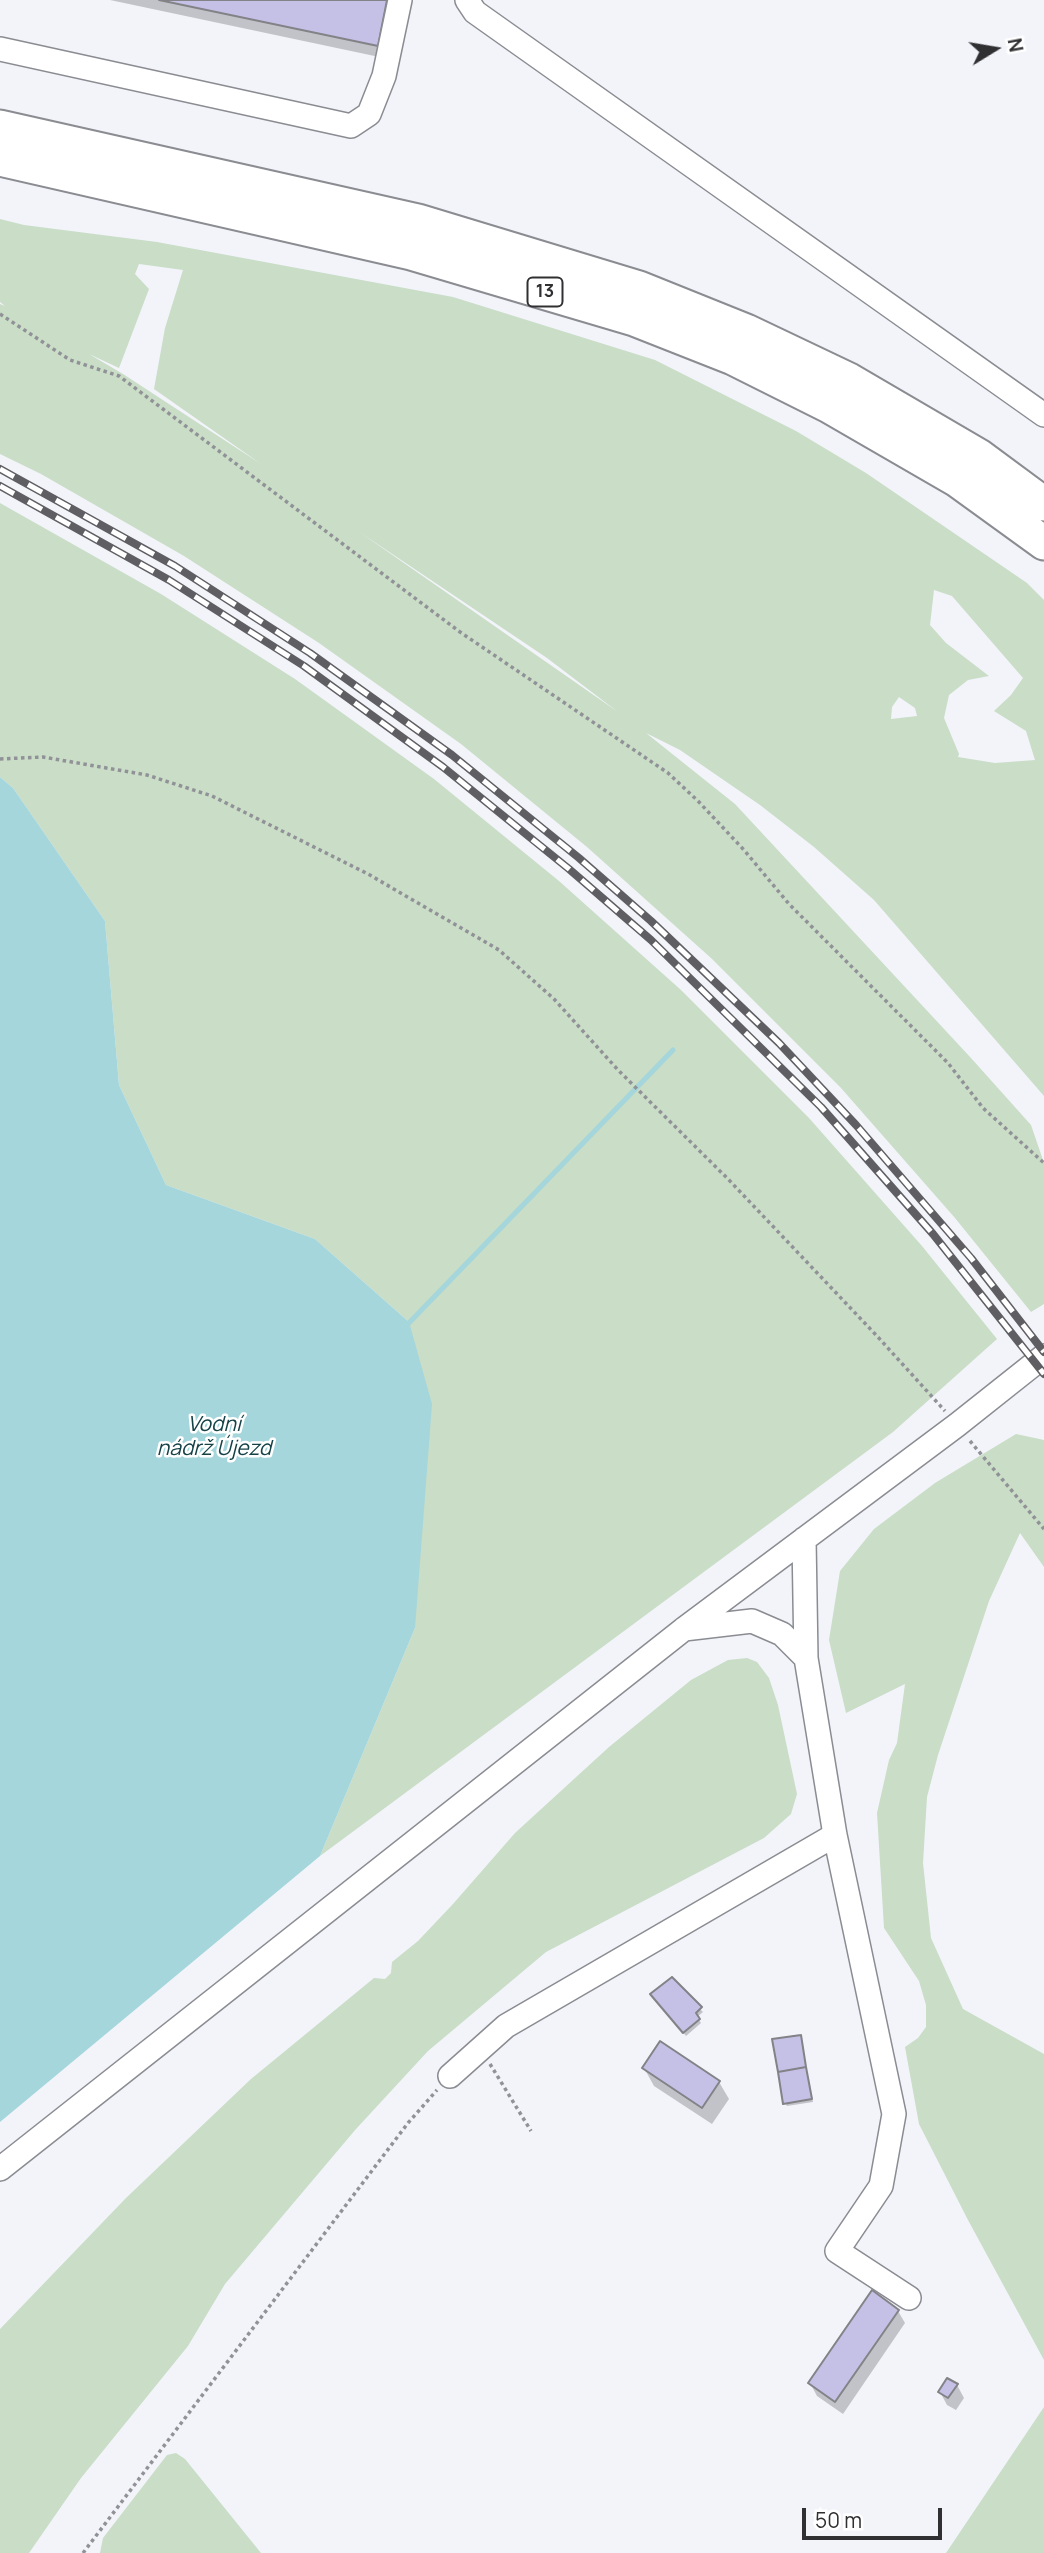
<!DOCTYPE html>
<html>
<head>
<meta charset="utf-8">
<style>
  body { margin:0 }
  #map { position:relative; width:1044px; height:2553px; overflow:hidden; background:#f2f4fa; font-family:Manrope,sans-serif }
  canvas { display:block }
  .north { position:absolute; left:960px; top:14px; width:70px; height:70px; -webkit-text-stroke:5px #fff; paint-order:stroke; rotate:79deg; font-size:19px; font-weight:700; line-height:28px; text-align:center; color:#303033 }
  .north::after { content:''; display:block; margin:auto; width:24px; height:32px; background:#303033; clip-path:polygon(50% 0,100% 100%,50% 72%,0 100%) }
  .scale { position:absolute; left:802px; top:2508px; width:140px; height:32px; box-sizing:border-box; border:4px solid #303033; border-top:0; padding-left:9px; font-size:21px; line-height:24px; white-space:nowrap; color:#303033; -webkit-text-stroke:5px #fff; paint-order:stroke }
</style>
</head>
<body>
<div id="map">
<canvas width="1044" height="2553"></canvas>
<div class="north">N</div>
<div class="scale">50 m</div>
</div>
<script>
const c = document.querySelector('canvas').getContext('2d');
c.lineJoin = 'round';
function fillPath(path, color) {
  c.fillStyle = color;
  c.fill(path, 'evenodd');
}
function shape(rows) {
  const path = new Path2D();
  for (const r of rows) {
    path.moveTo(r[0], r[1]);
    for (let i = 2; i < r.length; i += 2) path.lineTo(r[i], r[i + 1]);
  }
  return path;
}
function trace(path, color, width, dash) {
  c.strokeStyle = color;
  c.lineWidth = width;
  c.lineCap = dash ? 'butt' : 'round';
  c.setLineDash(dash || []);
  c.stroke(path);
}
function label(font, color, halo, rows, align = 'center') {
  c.font = font + ' Manrope,sans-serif';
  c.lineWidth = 5;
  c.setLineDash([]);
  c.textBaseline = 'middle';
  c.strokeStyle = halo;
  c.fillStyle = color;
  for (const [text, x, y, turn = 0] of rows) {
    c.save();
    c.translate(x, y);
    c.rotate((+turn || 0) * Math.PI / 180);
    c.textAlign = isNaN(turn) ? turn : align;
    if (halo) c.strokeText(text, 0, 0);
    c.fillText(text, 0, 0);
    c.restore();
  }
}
const green = shape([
  [0,219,24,225,157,242,453,297,655,360,796,431,866,473,1027,583,1044,600,1044,1096,874,900,814,847,760,805,680,750,646,733,735,804,971,1058,1031,1125,1044,1163,1044,1304,1031,1312,955,1218,841,1088,711,958,587,847,461,744,319,643,184,556,41,474,0,454,0,304,5,306,0,302],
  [139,264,183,270,165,328,154,389,261,464,123,374,89,354,119,368,149,289,135,274],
  [358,531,547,658,618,712],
  [934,590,952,596,1023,678,1011,695,994,711,1026,731,1035,760,995,763,958,757,959,754,944,718,949,695,968,680,989,676,946,643,930,625],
  [899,697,915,708,917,716,891,719,892,707],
  [0,503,161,594,295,679,434,779,559,881,681,990,809,1118,922,1246,997,1339,893,1432,320,1856,415,1628,409,1322,315,1239,166,1185,119,1085,105,921,13,788,0,777],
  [1016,1434,1044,1440,1044,1567,1020,1533,989,1601,938,1755,927,1797,923,1863,931,1938,963,2009,1044,2054,1044,2360,968,2220,919,2124,905,2047,918,2038,926,2027,926,2005,919,1981,884,1928,877,1813,889,1760,897,1743,905,1684,846,1713,829,1640,840,1571,874,1529,935,1483],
  [747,1658,757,1662,769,1678,778,1705,797,1794,791,1814,764,1838,546,1952,428,2051,356,2129,225,2284,188,2346,81,2478,29,2553,0,2553,0,2329,126,2198,251,2079,374,1978,385,1979,391,1973,392,1962,418,1941,453,1904,515,1833,609,1747,691,1680,728,1660],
  [1044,2407,1044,2553,946,2553],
  [176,2453,185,2459,261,2553,100,2553,103,2538,167,2455]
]);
const water = shape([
  [0,777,13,788,105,921,119,1085,166,1185,315,1239,409,1322,432,1404,415,1628,320,1856,0,2122]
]);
const shadow = shape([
  [110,0,396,0,384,58],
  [671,1979,703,2012,697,2017,701,2023,686,2036,655,1998],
  [800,2036,813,2102,787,2106,785,2103],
  [644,2068,719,2082,729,2099,712,2124,654,2086],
  [898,2311,905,2323,843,2414,817,2396,810,2383],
  [957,2385,964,2398,956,2410,947,2405,940,2392]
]);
const stream = shape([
  [405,1327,673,1050]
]);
const building = shape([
  [159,0,387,0,378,46,159,0],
  [672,1977,702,2007,696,2013,700,2019,683,2033,650,1994,672,1977],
  [801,2035,806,2067,778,2072,772,2039,801,2035],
  [660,2041,720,2081,702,2108,642,2068,660,2041],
  [806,2067,812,2099,783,2104,778,2072,806,2067],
  [872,2290,899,2310,835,2402,808,2383,872,2290],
  [947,2378,958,2384,948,2398,938,2392,947,2378]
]);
const path = shape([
  [0,314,70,360,119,376,460,632,668,773,698,801,744,850,789,904,948,1063,983,1108,1044,1163],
  [0,759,43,757,147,775,212,796,368,874,499,950,554,999,618,1070,728,1179,877,1336,945,1411],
  [970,1441,1044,1529],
  [490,2064,531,2131],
  [83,2553,408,2123,437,2090]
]);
const minor = shape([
  [467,0,475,12,1044,415],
  [0,49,351,126,369,114,384,76,400,0],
  [684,1629,752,1621,782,1634,806,1658,804,1539],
  [806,1658,835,1835,894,2114,881,2186,837,2251,909,2298],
  [450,2076,506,2026,835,1835],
  [0,2169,684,1629,957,1425,1044,1356]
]);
const highway = shape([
  [0,127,418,221,639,288,746,331,849,380,979,456,1044,504],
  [0,159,411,253,634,319,733,358,829,406,957,480,1044,543]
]);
const rail = shape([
  [0,469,175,566,310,653,452,755,579,858,651,921,779,1043,856,1125,971,1258,1044,1352],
  [0,486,169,580,304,666,443,767,569,869,651,940,821,1107,933,1234,1044,1374]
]);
const shields = [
  [545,292,35]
];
const shieldNames = [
  ["13",545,292]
];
const waterNames = [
  ["Vodní",214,1425],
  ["nádrž Újezd",214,1449]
];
fillPath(green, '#c9ddc7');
fillPath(water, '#a4d6dc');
fillPath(shadow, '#0003');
trace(stream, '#a4d6dc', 5);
fillPath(building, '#c5c1e6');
trace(building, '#828287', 2);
trace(minor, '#8a8c92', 26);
trace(highway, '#8a8c92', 37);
trace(path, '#919297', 3.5, [3.5, 3.5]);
trace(minor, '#fff', 23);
trace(highway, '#fff', 33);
trace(rail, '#5f5f63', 8);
trace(rail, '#fff', 5, [16]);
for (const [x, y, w] of shields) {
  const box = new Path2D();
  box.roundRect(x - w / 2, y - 14.5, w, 29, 5);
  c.fillStyle = '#fff';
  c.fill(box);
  trace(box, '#303033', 2);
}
label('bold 18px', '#303033', null, shieldNames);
label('italic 21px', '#154247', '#fff', waterNames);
</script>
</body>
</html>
